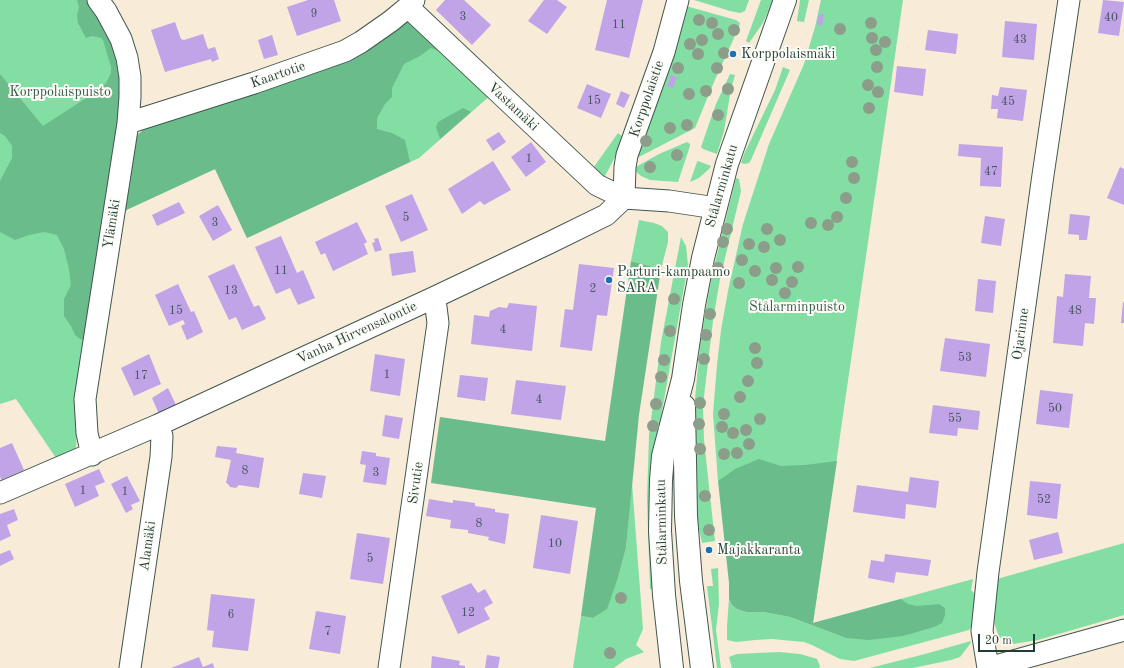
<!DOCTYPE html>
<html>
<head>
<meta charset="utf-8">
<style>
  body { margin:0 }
  #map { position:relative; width:1124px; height:668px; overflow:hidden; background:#f8ebd8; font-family:"Old Standard TT",serif }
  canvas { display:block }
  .scale { position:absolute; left:978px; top:634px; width:57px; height:18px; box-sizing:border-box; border:2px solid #1f3d34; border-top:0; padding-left:5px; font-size:12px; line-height:14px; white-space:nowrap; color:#1f3d34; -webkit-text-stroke:3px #fdfcf7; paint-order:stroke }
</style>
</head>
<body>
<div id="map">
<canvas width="1124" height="668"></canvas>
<div class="scale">20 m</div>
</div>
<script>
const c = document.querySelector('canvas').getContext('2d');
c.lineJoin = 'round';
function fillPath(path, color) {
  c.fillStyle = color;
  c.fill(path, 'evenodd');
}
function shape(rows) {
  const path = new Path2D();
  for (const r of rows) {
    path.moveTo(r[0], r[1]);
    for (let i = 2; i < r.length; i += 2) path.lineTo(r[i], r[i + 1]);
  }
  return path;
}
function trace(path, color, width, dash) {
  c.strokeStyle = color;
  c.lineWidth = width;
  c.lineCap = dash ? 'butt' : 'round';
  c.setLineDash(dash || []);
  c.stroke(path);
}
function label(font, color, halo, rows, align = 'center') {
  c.font = font + ' "Old Standard TT",serif';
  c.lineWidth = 4;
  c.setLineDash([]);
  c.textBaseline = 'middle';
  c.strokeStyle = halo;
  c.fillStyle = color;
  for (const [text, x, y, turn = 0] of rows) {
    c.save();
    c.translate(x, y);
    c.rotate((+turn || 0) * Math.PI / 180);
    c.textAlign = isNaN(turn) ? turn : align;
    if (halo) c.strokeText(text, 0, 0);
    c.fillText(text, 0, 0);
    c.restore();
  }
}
const green = shape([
  [0,0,86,0,116,51,84,340,76,447,74,451,56,458,16,399,0,404],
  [694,0,749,0,745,11,740,13,730,11],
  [761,0,773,0,763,23,749,43,746,41],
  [800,0,809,0,804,22,797,21],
  [821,0,903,0,813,623,973,579,971,590,976,595,972,626,969,630,854,661,840,659,812,645,804,642,772,639,755,640,736,642,727,640,727,626,729,599,732,605,737,609,746,612,763,612,790,617,846,638,813,624,718,481,713,414,717,365,721,330,728,291,743,224,769,144,804,64,815,27],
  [686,6,736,20,740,23,739,27,714,82,695,128,633,160],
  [411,18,491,95,419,158,247,238,215,169,122,212,138,134,143,130],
  [783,67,790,70,751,160,749,163,744,164,741,163,744,154,775,90],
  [730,74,735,75,731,89,724,131,717,154,703,149,701,147,716,104],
  [618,133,623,137,624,140,605,176,603,177,591,171],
  [687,142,690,144,690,146,678,182,650,180,641,176,634,170,634,168,659,154],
  [698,161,711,166,710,168,699,178,690,182,697,162],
  [736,178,739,179,741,191,720,279,713,321,703,405,704,440,715,541,702,543,694,506,692,432,696,388,701,337,712,275],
  [639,220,654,223,662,226,668,232,668,242,661,269,631,261],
  [681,237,686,246,688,265,654,456,654,589,650,589,647,500,649,435,661,342],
  [632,483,643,629,636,645,644,652,626,659,614,668,573,668,581,616,593,618,606,609,618,578,626,548],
  [1124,543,1124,615,1038,640,1013,644,999,637,993,619,997,579],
  [718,568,719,604,716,630,721,668,717,668,707,586,713,586,711,569],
  [971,641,970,644,960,657,951,660,913,668,870,668,925,654],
  [779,652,800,654,814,658,817,659,820,666,819,668,732,668,729,657,737,654]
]);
const forest = shape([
  [77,0,88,0,115,42,124,100,85,340,80,339,75,335,71,326,64,316,64,299,71,285,69,269,64,249,57,235,44,232,29,235,15,240,0,232,0,181,12,158,12,146,5,136,0,133,0,74,43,126,97,91,106,83,111,73,111,67,103,40,101,38,92,36,86,38,78,23,77,15,79,7],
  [411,18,439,51,431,48,420,56,404,64,392,88,392,97,385,104,377,118,377,129,392,133,405,140,410,162,247,238,215,169,122,212,133,140,143,130,160,119],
  [463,108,471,112,440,139,436,127,438,122],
  [631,261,661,269,639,415,626,548,618,578,607,609,593,618,581,616,596,508,431,483,440,417,605,441],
  [759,459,781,466,805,465,837,461,813,623,901,599,908,604,917,606,939,604,945,608,945,615,942,623,934,627,903,636,869,640,846,638,790,617,763,612,746,612,737,609,732,605,729,599,729,583,718,481,735,469]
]);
const building = shape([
  [308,0,334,0,341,21,297,36,287,7],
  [445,0,464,0,491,25,472,45,436,10],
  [544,0,557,0,567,7,547,34,528,21],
  [607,0,643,0,629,58,595,50],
  [1103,0,1124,2,1119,36,1098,33],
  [819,14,824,14,822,26,817,25],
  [1005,21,1037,24,1034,60,1002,57],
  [175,22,181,39,184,40,203,34,208,49,215,47,219,59,212,62,211,59,165,72,151,30],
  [928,30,958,34,956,54,925,50],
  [272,35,278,55,264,59,258,40],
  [897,66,926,69,923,96,894,92],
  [671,75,677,77,673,88,667,86],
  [587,84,611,94,601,118,577,108],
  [1000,87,1027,90,1023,121,997,118,998,109,991,109,992,95,998,96],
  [621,91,630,95,624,108,616,104],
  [499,132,506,142,493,151,486,140],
  [531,142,546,162,526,177,511,157],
  [959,144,1003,147,1001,187,980,186,981,158,958,156],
  [493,161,511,190,484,205,480,201,462,214,448,189],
  [1120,167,1124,169,1124,205,1107,198],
  [412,194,428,230,401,242,385,206],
  [179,202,185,213,157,226,152,215],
  [218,205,232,230,213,241,199,216],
  [1070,214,1090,216,1087,240,1079,240,1079,235,1068,234],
  [985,216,1005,219,1001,246,981,243],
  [357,222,367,242,364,244,368,254,333,271,325,253,321,255,315,242],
  [281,236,297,273,303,270,315,298,298,305,290,288,276,294,255,247],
  [378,238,382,250,375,252,372,243,375,242,374,239],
  [413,251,416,272,392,276,389,254],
  [234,264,254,307,259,305,266,319,242,330,236,317,229,320,208,276],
  [579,264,614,268,607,316,597,315,592,351,560,347,565,309,573,310],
  [1065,274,1091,276,1089,298,1096,298,1094,324,1085,323,1083,346,1053,343,1057,296,1063,297],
  [978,279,996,281,993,313,975,311],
  [178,284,191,312,194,311,203,332,187,340,181,326,185,324,183,320,169,326,155,295],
  [1123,302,1124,302,1124,323,1121,323],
  [509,303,537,306,532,351,471,344,474,315,489,317,490,311,499,307,507,308],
  [945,338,990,344,986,377,940,371],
  [149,354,161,384,134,396,121,368],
  [375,354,405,359,400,396,370,391],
  [460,375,488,378,485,401,457,397],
  [516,380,566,386,561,420,511,414],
  [168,388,176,405,159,414,152,398],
  [1040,390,1073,394,1069,428,1036,424],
  [933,405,980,411,978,430,958,428,957,436,929,433],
  [385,415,403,418,399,439,382,436],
  [12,443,24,470,1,480,0,476,0,448],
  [217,446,237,448,236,453,264,458,259,488,239,485,236,488,230,487,228,484,226,483,231,460,215,457],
  [362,451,376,453,376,456,390,458,386,485,363,482,366,465,360,464],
  [99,469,105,482,95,486,99,496,75,507,65,484],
  [303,473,326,476,322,498,299,494],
  [127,476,140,501,131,505,133,509,126,513,111,484],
  [910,477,939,481,936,508,906,504,905,519,853,512,857,485,908,492],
  [1030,481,1061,484,1057,519,1027,515],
  [429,499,453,503,453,500,475,503,475,506,495,509,495,512,509,514,505,544,488,540,489,537,468,533,468,530,450,528,451,520,426,516],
  [14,509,18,520,7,525,11,536,0,541,0,514],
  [541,515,578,521,570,574,533,568],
  [1058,532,1063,553,1034,560,1029,540],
  [357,533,390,538,383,584,350,579],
  [10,550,14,559,0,566,0,554],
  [885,554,931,560,928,576,896,572,894,583,868,578,871,560,884,562],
  [471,583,478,593,485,589,493,603,484,608,490,619,458,634,441,596],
  [211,594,255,599,248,651,212,647,214,631,207,630],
  [316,611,346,616,340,654,309,649],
  [487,655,500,657,498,668,485,668],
  [432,656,460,661,459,665,465,666,465,668,431,668],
  [199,657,203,667,213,663,214,668,171,668]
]);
const minor = shape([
  [408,7,597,185,624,198,669,201,716,208],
  [128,123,254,83,345,51,361,42,391,21,408,7,414,0],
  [624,198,625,167,627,155,664,52,678,0],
  [92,455,87,433,85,399,128,123,130,97,130,77,127,58,121,39,106,11,98,0],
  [0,493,158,425,433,298,549,243,606,215,624,198],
  [130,668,161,457,162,436,158,425],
  [389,668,438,323,436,307,433,298],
  [988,668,982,631,988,572,1043,175,1069,0],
  [988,668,1124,630]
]);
const major = shape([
  [684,406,686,516,691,581,702,668],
  [672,668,664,595,660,531,661,480,663,456,683,379,694,305,703,258,727,164,785,0]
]);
const trees = [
  [699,20],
  [712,23],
  [871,23],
  [840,29],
  [734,30],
  [718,34],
  [872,38],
  [702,40],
  [885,42],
  [690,44],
  [876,50],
  [724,53],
  [698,54],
  [877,67],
  [678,68],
  [717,68],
  [868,85],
  [728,89],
  [706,91],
  [878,92],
  [689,94],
  [869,108],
  [718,115],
  [687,125],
  [670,128],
  [646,141],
  [677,155],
  [852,162],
  [650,167],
  [854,178],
  [846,198],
  [837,217],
  [811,223],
  [828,225],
  [727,229],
  [767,229],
  [780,240],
  [723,242],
  [749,244],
  [764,247],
  [742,260],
  [798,267],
  [718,268],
  [776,268],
  [755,271],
  [772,280],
  [792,282],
  [739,283],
  [785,293],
  [674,299],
  [710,314],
  [670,331],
  [706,335],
  [755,348],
  [704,359],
  [664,360],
  [757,363],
  [661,377],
  [748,381],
  [740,397],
  [700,403],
  [656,404],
  [724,414],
  [760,419],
  [699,424],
  [653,426],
  [722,427],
  [746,430],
  [733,433],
  [749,444],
  [700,449],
  [737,453],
  [724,454],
  [705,496],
  [709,530],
  [621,598],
  [610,653]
];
const markers = [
  [733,54,4,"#1f6fb2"],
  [609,280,4,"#1f6fb2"],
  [709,550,4,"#1f6fb2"]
];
const numberNames = [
  ["9",314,14],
  ["3",463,17],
  ["40",1111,18],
  ["11",619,25],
  ["43",1020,40],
  ["15",594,101],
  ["45",1008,102],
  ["1",529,159],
  ["47",991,172],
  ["5",406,218],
  ["3",215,223],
  ["11",281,271],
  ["2",593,289],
  ["13",231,291],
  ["15",176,311],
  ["48",1075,311],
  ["4",503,330],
  ["53",965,358],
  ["1",387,375],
  ["17",141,376],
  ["4",539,400],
  ["50",1055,409],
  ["55",955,419],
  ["8",245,471],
  ["3",376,473],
  ["1",83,491],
  ["1",125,492],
  ["52",1044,500],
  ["8",479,524],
  ["10",555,544],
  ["5",370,559],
  ["12",468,613],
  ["6",231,615],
  ["7",328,632]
];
const poiNames = [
  ["Korppolaismäki",741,54],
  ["Parturi-kampaamo",617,272],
  ["SARA",617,288],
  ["Majakkaranta",717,550]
];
const streetNames = [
  ["Kaartotie",278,75,-19],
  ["Korppolaistie",647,99,-71],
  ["Vastamäki",513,107,43],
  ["Stålarminkatu",722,186,-74],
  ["Ylämäki",112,224,-81],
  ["Vanha Hirvensalontie",357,333,-25],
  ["Ojarinne",1021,334,-82],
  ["Sivutie",416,483,-82],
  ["Stålarminkatu",662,522,-91],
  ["Alamäki",148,546,-82]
];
const parkNames = [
  ["Korppolaispuisto",60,92],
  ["Stålarminpuisto",797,307]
];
fillPath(green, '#83dea4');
fillPath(forest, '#6abd8a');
fillPath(building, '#c1a3e7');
trace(minor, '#40574d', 23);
trace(major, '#40574d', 24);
trace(minor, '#fff', 21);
trace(major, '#fff', 22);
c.fillStyle = '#8c9d8a';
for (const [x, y] of trees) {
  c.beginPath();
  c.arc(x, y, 6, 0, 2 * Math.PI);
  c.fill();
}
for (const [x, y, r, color] of markers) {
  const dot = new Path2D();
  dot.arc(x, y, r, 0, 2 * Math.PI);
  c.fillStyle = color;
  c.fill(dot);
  trace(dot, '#fdfcf7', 1.5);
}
label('12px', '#485661', null, numberNames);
label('14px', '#1f3d34', '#fdfcf7', poiNames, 'left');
label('14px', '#1f3d34', '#fdfcf7', streetNames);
label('14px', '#335d4a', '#fdfcf7', parkNames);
</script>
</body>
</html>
